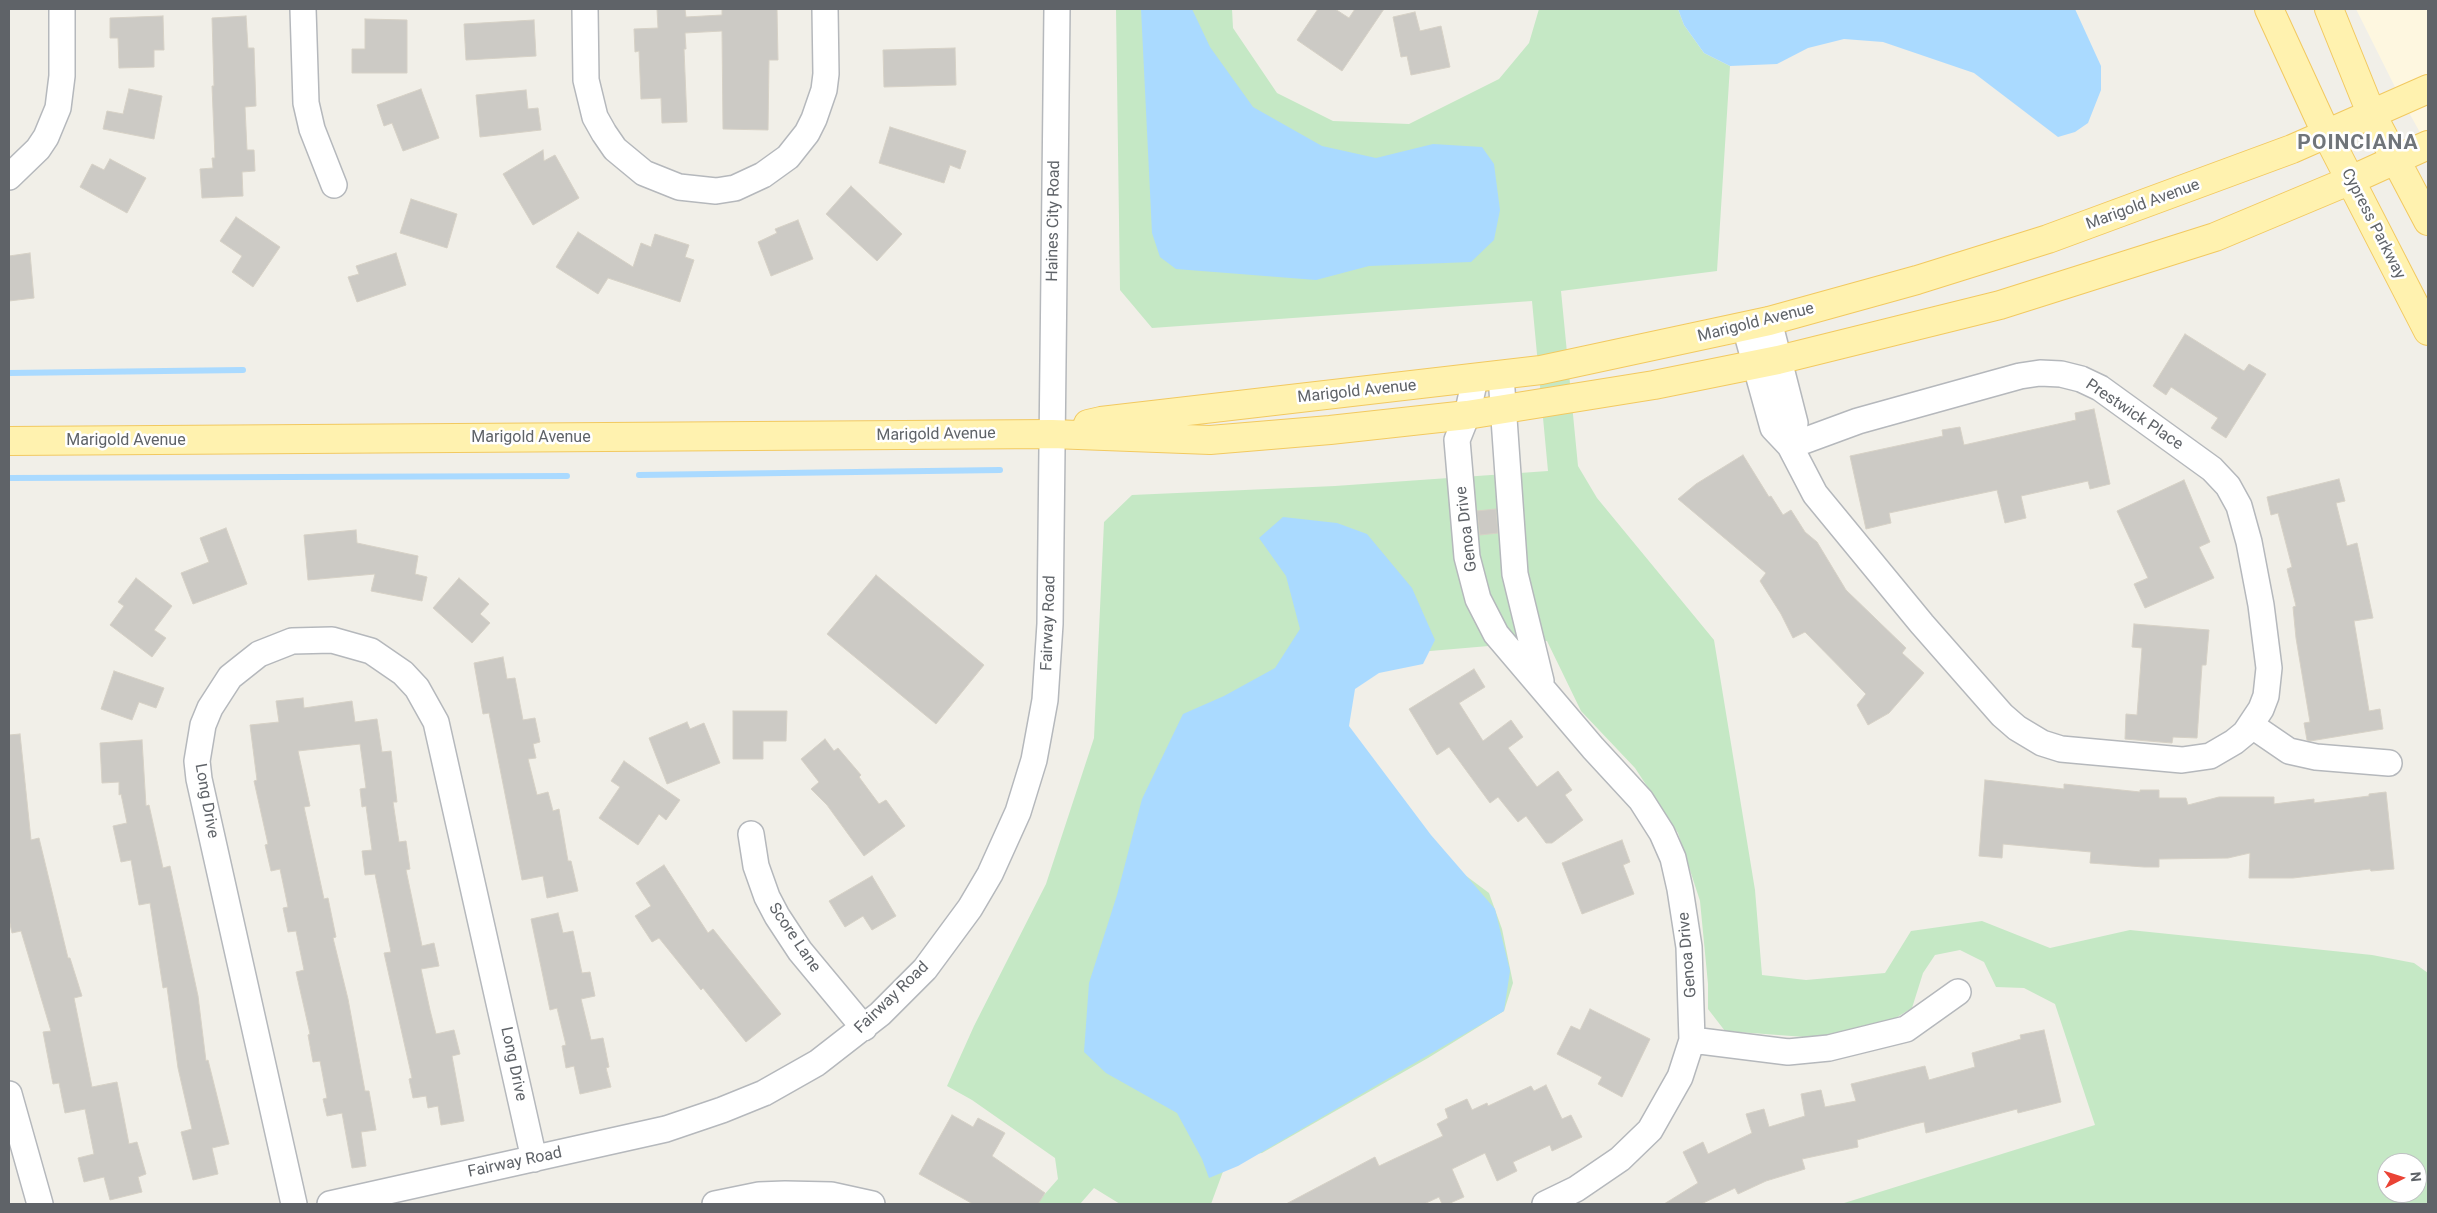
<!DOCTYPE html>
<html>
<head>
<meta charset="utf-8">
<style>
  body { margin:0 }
  #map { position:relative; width:2437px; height:1213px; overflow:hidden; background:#f1efe8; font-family:Roboto,sans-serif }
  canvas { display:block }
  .frame { position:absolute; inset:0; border:10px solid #5f6368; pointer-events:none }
  .north { position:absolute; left:2377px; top:1153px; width:50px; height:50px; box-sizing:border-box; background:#fff; border:1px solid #bfc1c3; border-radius:50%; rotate:85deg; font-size:14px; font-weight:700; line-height:20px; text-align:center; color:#5f6368 }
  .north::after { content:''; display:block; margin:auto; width:18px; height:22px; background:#ea4335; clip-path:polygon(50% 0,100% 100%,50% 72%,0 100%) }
</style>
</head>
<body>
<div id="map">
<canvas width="2437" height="1213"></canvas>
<div class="frame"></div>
<div class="north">N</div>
</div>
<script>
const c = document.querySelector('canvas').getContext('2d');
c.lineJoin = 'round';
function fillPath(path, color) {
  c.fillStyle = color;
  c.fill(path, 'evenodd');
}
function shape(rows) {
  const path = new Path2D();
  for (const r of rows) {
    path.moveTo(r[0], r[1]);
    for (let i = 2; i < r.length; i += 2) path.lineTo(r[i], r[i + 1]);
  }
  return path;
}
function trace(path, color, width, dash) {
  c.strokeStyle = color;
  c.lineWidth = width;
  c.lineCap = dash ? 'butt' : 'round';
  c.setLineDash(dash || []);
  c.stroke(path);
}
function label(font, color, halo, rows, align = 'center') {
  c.font = font + ' Roboto,sans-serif';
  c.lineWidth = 5;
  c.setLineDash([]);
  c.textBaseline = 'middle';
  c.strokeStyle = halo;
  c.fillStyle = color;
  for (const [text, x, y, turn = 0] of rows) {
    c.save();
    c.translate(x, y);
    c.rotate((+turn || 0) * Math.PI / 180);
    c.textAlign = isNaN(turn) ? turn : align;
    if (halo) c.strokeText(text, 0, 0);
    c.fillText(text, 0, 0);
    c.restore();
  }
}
const commercial = shape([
  [2356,9,2428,9,2428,78,2397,91],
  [2428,101,2428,133,2422,136,2407,109]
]);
const green = shape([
  [1116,9,1232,9,1233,28,1277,93,1333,121,1409,124,1499,79,1529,43,1539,9,1678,9,1684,25,1704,53,1730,66,1717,271,1561,291,1578,466,1597,498,1714,640,1755,890,1762,975,1806,980,1885,973,1911,931,1982,921,2050,948,2130,930,2372,955,2414,963,2428,973,2428,1204,1841,1204,2095,1125,2055,1004,2024,988,1996,987,1984,962,1960,950,1935,955,1923,973,1912,1008,1894,1019,1818,1038,1725,1031,1708,1009,1708,984,1700,901,1678,833,1635,768,1581,711,1547,641,1407,653,1354,670,1343,715,1371,770,1433,851,1489,893,1502,929,1513,983,1504,1011,1428,1058,1262,1153,1228,1158,1211,1204,1120,1204,1094,1188,1080,1204,1036,1204,1058,1179,1055,1158,972,1100,947,1086,974,1026,1046,884,1094,738,1104,522,1132,495,1335,486,1548,471,1532,301,1152,328,1120,290],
  [2387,1163,2417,1163,2417,1193,2387,1193]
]);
const water = shape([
  [1141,9,1192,9,1210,47,1253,107,1322,146,1376,158,1433,144,1482,147,1494,164,1500,210,1494,240,1471,262,1369,266,1316,280,1176,269,1160,257,1152,233],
  [1678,9,2075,9,2101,66,2101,90,2088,123,2075,132,2058,137,1974,73,1883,42,1844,39,1808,48,1777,64,1730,66,1704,53,1684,25],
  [1283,517,1337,523,1367,534,1412,588,1435,640,1423,664,1379,673,1355,689,1349,726,1431,835,1495,909,1510,971,1504,1011,1238,1166,1209,1178,1202,1159,1177,1113,1106,1073,1084,1052,1089,983,1117,895,1142,799,1183,714,1224,696,1275,668,1300,629,1286,576,1259,538]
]);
const stream = shape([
  [9,373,243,370],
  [639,475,1000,470],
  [9,478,567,476]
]);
const building = shape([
  [657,9,685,9,686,17,722,15,722,9,777,9,778,60,769,60,768,130,723,129,722,31,685,33,686,49,684,49,687,122,662,123,661,98,641,99,639,51,635,52,634,29,658,28,657,9],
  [1318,9,1335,9,1349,18,1355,9,1384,9,1342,71,1297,40,1318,9],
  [1415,12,1420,31,1441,26,1450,67,1411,75,1407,56,1401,57,1393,17,1415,12],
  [163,16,164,50,154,50,154,67,119,68,118,38,110,38,110,18,163,16],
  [246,16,248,48,254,48,256,106,245,107,247,150,254,150,255,171,242,172,243,196,202,198,200,169,213,168,212,158,215,158,212,86,214,86,212,18,246,16],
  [365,19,407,20,407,73,352,73,352,49,365,49,365,19],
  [534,20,536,56,466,60,464,24,534,20],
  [955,48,956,85,884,87,883,50,955,48],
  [129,89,162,96,154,139,103,129,107,111,123,114,129,89],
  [421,89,439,138,403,151,392,123,384,126,377,105,421,89],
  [526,90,528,109,538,108,541,130,480,137,476,95,526,90],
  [890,127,966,151,960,169,950,165,944,183,879,163,890,127],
  [543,150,544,161,555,155,579,198,533,225,503,174,543,150],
  [110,159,146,178,127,213,80,187,92,164,104,170,110,159],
  [851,186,902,234,877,261,826,214,851,186],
  [411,199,457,214,447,248,400,233,411,199],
  [236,217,280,247,253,287,232,272,242,256,220,241,236,217],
  [798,220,813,259,771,276,758,242,777,233,775,229,798,220],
  [578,232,633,267,641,243,651,247,655,234,689,245,685,257,694,260,680,302,608,278,598,294,556,267,578,232],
  [30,253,34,298,9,301,9,256,30,253],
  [396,253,406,285,357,302,348,277,359,274,356,266,396,253],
  [2185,334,2244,371,2249,364,2266,374,2226,438,2211,428,2218,418,2171,387,2166,395,2153,386,2185,334],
  [2094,409,2110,484,2090,489,2088,481,2021,496,2026,518,2005,523,1997,490,1889,513,1891,523,1866,529,1850,456,1943,436,1942,430,1960,427,1964,445,2076,420,2075,413,2094,409],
  [1743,455,1769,497,1771,496,1783,515,1791,510,1805,532,1817,542,1846,590,1906,648,1902,653,1924,673,1889,713,1868,725,1857,705,1866,694,1805,632,1793,638,1781,614,1760,581,1766,573,1678,499,1696,484,1743,455],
  [2339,479,2345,501,2336,503,2347,546,2357,543,2373,618,2354,621,2369,711,2380,709,2383,729,2310,741,2307,740,2304,723,2310,722,2296,638,2293,607,2296,606,2287,569,2292,567,2278,513,2271,515,2267,497,2339,479],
  [2184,480,2210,542,2199,547,2214,578,2145,608,2134,584,2148,578,2117,511,2184,480],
  [1496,509,1498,533,1480,535,1477,511,1496,509],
  [226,528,247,584,193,604,181,573,209,562,200,538,226,528],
  [356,530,357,543,418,556,415,574,427,577,422,601,371,591,375,574,308,580,304,535,356,530],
  [876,575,984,665,936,724,827,634,876,575],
  [136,578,172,606,154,630,166,638,152,657,110,625,124,606,118,602,136,578],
  [459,578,489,604,480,614,490,623,472,643,433,608,459,578],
  [2134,624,2209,630,2206,665,2202,665,2197,738,2173,737,2172,743,2125,739,2126,714,2137,715,2142,648,2132,647,2134,624],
  [503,657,507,679,515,678,523,720,535,718,540,742,533,744,536,758,528,759,537,795,548,792,553,811,559,809,568,861,571,861,578,891,547,898,543,876,522,880,489,713,483,714,474,663,503,657],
  [1474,669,1485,687,1459,703,1483,741,1511,720,1523,737,1508,748,1537,787,1558,771,1572,790,1565,795,1583,820,1552,843,1546,843,1526,816,1518,822,1498,797,1490,803,1449,747,1437,755,1409,709,1474,669],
  [114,671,164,688,156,708,139,702,132,720,101,709,114,671],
  [303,698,304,708,352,701,355,722,377,719,382,752,391,751,397,802,393,802,399,842,406,841,410,869,406,870,422,946,434,943,439,966,421,969,430,1010,436,1034,454,1030,460,1054,452,1056,464,1121,441,1125,438,1106,428,1108,426,1096,413,1098,409,1079,412,1078,384,953,391,952,375,874,365,875,362,851,372,850,366,806,362,807,360,789,366,788,360,744,298,751,310,806,304,807,324,899,328,898,336,937,333,938,348,999,365,1091,369,1091,376,1130,361,1132,366,1166,352,1168,342,1113,327,1116,323,1099,327,1098,320,1061,313,1062,308,1035,310,1034,296,972,304,970,296,931,288,932,283,908,288,907,280,869,271,871,265,845,268,844,254,781,257,780,250,725,279,722,276,701,303,698],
  [733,711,787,711,786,741,763,741,763,759,733,759,733,711],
  [687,722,690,729,704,723,720,763,667,784,649,738,687,722],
  [20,734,31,840,39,838,68,958,70,958,82,996,74,998,92,1087,117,1082,129,1144,137,1142,146,1174,138,1177,142,1192,110,1200,104,1177,84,1182,78,1158,94,1154,85,1109,65,1113,59,1083,53,1084,43,1032,51,1031,21,931,12,933,9,919,9,735,20,734],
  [825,739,834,751,838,748,861,775,859,777,879,804,886,800,905,826,864,856,827,805,811,789,819,782,801,759,825,739],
  [142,740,146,806,149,805,163,868,170,866,198,996,206,1061,208,1060,229,1144,212,1148,218,1174,193,1180,181,1132,192,1129,178,1068,167,987,163,988,150,903,139,905,131,860,121,862,113,826,127,823,121,794,119,795,119,782,102,783,100,743,142,740],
  [624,761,680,800,666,820,659,814,638,845,599,818,620,787,611,781,624,761],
  [1985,780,2064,789,2064,784,2140,792,2140,790,2159,790,2159,798,2186,798,2188,805,2219,797,2274,797,2274,804,2314,799,2314,803,2369,796,2369,794,2386,792,2394,869,2371,871,2370,869,2293,878,2249,878,2250,853,2228,858,2159,859,2159,867,2144,867,2090,863,2091,852,2003,844,2002,858,1979,856,1985,780],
  [1622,840,1630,862,1623,865,1634,894,1582,914,1562,863,1622,840],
  [664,865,708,933,713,929,781,1014,746,1042,703,988,701,990,659,938,652,942,635,916,651,906,636,883,664,865],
  [872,876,896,916,872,930,863,916,845,927,829,901,872,876],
  [558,913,563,933,573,931,582,973,590,972,595,996,581,999,591,1040,603,1038,609,1067,606,1068,611,1087,580,1094,574,1066,566,1068,562,1046,566,1045,557,1008,550,1010,531,919,558,913],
  [1590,1009,1650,1039,1622,1097,1598,1084,1602,1077,1557,1054,1571,1026,1580,1030,1590,1009],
  [2044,1030,2061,1102,2018,1113,2017,1109,1926,1133,1924,1122,1915,1124,1857,1140,1858,1147,1802,1159,1805,1169,1766,1181,1738,1194,1735,1188,1701,1204,1664,1204,1698,1183,1683,1152,1703,1142,1708,1154,1752,1133,1746,1114,1764,1109,1769,1127,1805,1116,1801,1094,1821,1090,1825,1107,1856,1101,1851,1084,1925,1066,1929,1080,1975,1067,1972,1053,2021,1039,2020,1035,2044,1030],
  [1546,1085,1562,1119,1571,1115,1582,1137,1552,1151,1550,1145,1513,1162,1517,1171,1497,1181,1485,1153,1452,1169,1464,1197,1448,1204,1442,1204,1439,1197,1424,1204,1286,1204,1375,1157,1379,1166,1443,1136,1437,1124,1448,1118,1445,1109,1467,1099,1472,1110,1487,1103,1488,1106,1531,1086,1534,1091,1546,1085],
  [952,1115,973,1127,978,1118,1005,1133,992,1156,1045,1193,1038,1204,973,1204,919,1174,952,1115]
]);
const minor = shape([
  [303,9,306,103,312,129,334,185],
  [585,9,586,80,595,117,604,133,615,149,644,173,679,187,716,191,735,188,763,175,788,157,807,133,814,119,824,90,826,74,825,9],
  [9,177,38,149,46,137,58,108,62,76,62,9],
  [1769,321,1795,423,1790,446],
  [1745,327,1773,428,1790,446,1815,494,1922,624,2002,715,2017,728,2042,743,2061,749,2182,760,2210,756,2234,742,2245,733,2261,709,2266,696,2269,668,2261,605,2249,542,2239,506,2228,486,2212,469,2100,388,2081,379,2061,374,2040,373,2020,376,1858,421,1790,446],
  [1501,376,1515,574,1541,681],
  [1475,379,1467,415,1457,440,1467,557,1478,599,1496,634,1593,748,1641,800,1662,833,1673,858,1680,889,1689,947,1692,1040,1680,1077,1650,1130,1620,1159,1576,1189,1545,1204],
  [2251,725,2289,751,2316,757,2389,763],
  [751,834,756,866,767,897,777,916,800,951,864,1028],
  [1692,1040,1788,1052,1829,1048,1906,1029,1958,992],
  [9,1094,40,1204],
  [294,1204,199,779,197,761,203,725,210,708,230,677,259,654,292,641,332,640,371,651,403,673,417,688,436,722,534,1159],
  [330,1204,666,1129,722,1110,764,1093,817,1063,880,1014,925,969,970,908,990,874,1018,812,1034,760,1045,700,1050,624,1057,9],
  [715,1204,759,1195,785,1194,831,1195,872,1204]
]);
const major = shape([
  [2269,9,2326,133,2428,331],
  [2329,9,2371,113,2428,221],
  [1088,424,1101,421,1541,370,1769,321,1917,280,2048,239,2292,149,2428,89],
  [9,441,1052,434,1210,440,1330,430,1467,415,1654,385,1778,360,2000,305,2215,237,2351,180,2428,145]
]);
const streetNames = [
  ["Marigold Avenue",2143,205,-20],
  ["Haines City Road",1054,221,-89],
  ["Cypress Parkway",2373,224,63],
  ["Marigold Avenue",1756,323,-14],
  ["Marigold Avenue",1357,392,-6],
  ["Prestwick Place",2134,415,34],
  ["Marigold Avenue",936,435,-1],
  ["Marigold Avenue",531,438],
  ["Marigold Avenue",126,441],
  ["Genoa Drive",1467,529,-97],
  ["Fairway Road",1049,623,-88],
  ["Long Drive",206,801,80],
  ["Score Lane",794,938,56],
  ["Genoa Drive",1688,955,-95],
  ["Fairway Road",892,998,-44],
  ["Long Drive",513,1064,78],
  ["Fairway Road",515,1163,-12]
];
const districtNames = [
  ["POINCIANA",2358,144]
];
fillPath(commercial, '#fef7e0');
fillPath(green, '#c5e8c5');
fillPath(water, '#aadaff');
trace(stream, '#aadaff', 6);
fillPath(building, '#cccac5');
trace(building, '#d6d1c6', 1);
trace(minor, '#b5b8bc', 28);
trace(major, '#f2c960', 30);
trace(minor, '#fff', 25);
trace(major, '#fff2af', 28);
label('16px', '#5f6368', '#fff', streetNames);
c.letterSpacing = '1px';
label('bold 21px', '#70757a', '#fff', districtNames);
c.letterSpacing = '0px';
</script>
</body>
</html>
